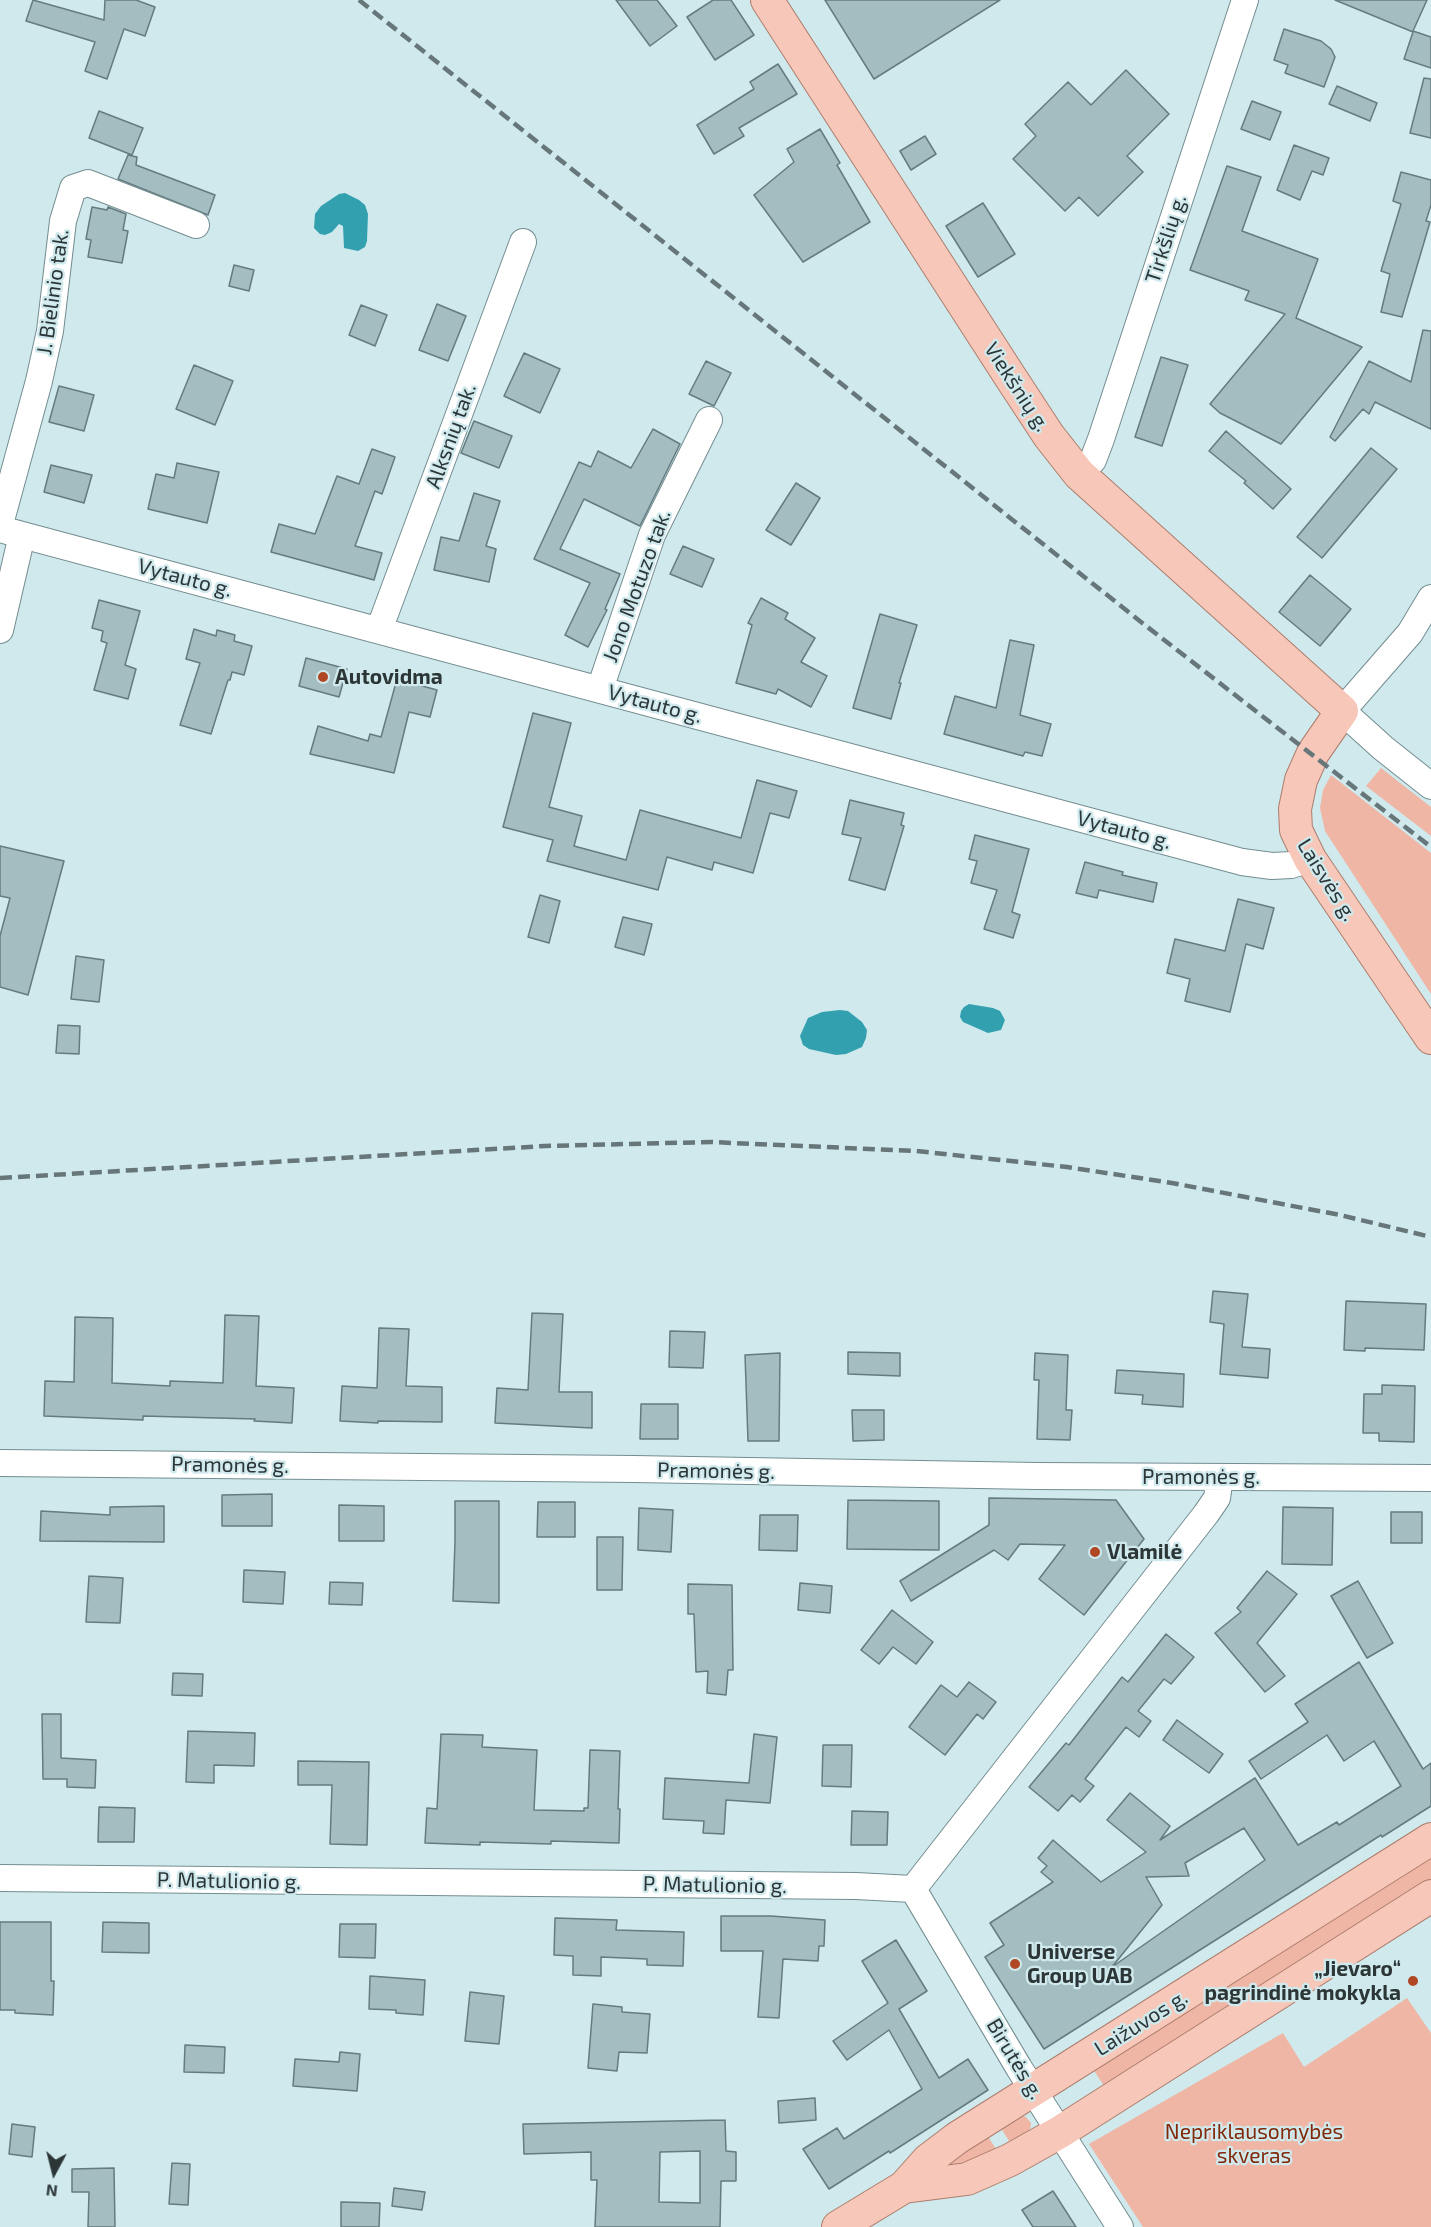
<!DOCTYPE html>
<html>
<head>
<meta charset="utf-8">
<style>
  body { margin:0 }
  #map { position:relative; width:1431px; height:2227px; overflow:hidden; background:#cfe9ed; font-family:"Exo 2",sans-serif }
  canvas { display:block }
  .north { position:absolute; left:24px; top:2143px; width:60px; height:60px; -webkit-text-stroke:4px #cfe9ed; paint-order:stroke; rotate:187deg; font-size:16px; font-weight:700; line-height:24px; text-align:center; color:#2c3637 }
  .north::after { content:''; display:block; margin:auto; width:21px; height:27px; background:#2c3637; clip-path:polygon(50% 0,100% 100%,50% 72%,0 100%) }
</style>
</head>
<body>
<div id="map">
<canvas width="1431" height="2227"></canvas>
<div class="north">N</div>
</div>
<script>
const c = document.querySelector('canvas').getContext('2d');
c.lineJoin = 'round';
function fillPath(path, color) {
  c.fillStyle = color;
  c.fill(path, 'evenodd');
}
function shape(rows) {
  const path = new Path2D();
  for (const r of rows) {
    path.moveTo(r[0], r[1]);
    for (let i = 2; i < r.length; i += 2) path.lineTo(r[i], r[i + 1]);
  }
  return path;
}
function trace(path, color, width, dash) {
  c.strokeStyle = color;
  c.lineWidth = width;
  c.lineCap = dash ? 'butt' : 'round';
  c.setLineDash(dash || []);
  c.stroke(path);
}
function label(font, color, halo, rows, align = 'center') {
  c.font = font + ' "Exo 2",sans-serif';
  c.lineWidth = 4.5;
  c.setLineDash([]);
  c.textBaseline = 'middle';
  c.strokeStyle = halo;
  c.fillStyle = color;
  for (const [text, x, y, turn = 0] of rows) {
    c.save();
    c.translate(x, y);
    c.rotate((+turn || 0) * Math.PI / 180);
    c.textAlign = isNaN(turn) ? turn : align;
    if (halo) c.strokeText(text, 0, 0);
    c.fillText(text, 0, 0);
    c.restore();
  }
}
const green = shape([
  [1381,768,1431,807,1431,836,1366,786],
  [1331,775,1431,853,1431,994,1325,831,1320,808,1323,790],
  [1431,1854,1431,1879,1104,2086,1093,2069],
  [1407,1998,1431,2033,1431,2227,1143,2227,1089,2144,1283,2033,1304,2067],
  [1022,2116,1026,2117,1031,2123,1030,2131,1011,2144,1001,2128],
  [987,2135,998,2152,985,2160,936,2171]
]);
const water = shape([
  [345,193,359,200,365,205,368,214,367,241,365,247,358,251,344,248,343,226,339,224,332,232,325,235,320,234,314,228,315,214,321,206,339,194],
  [969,1004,993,1008,1000,1011,1005,1020,1001,1030,988,1033,963,1022,960,1017,961,1011,964,1007],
  [840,1010,848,1011,862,1022,867,1030,866,1038,862,1047,846,1054,836,1055,809,1049,803,1045,800,1036,808,1018,822,1012]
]);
const building = shape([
  [33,0,104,20,105,0,136,0,155,7,145,36,124,29,107,79,85,71,95,42,26,21,33,0],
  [616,0,657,0,677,26,650,46,616,0],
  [713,0,731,0,754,35,715,60,687,17,713,0],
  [825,0,1000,0,874,79,825,0],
  [1335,0,1427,0,1413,31,1431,37,1431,68,1404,59,1413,32,1335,0],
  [1284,29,1321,41,1331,49,1335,57,1324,87,1285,73,1288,65,1274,60,1284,29],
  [778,64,797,94,739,128,744,136,714,154,697,125,754,89,750,82,778,64],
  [1126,70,1169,114,1127,156,1143,172,1098,216,1079,197,1065,211,1013,159,1036,136,1025,124,1068,82,1091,105,1126,70],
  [1424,78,1431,79,1431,138,1410,133,1424,78],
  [1337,86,1377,103,1370,121,1329,104,1337,86],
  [1252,101,1281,112,1270,140,1241,129,1252,101],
  [99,111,143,128,132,155,89,138,99,111],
  [820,129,840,163,837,165,870,222,803,262,754,195,794,162,787,149,820,129],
  [925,136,936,154,911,170,900,151,925,136],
  [1294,145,1329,158,1323,175,1312,171,1300,200,1277,190,1294,145],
  [128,155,137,157,136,165,215,195,208,215,118,179,128,155],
  [1227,166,1261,177,1242,231,1318,259,1296,318,1362,347,1281,444,1220,413,1210,404,1285,314,1245,300,1249,291,1190,270,1227,166],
  [1401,172,1431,180,1431,205,1426,221,1430,222,1402,317,1381,312,1390,274,1381,271,1401,204,1393,201,1401,172],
  [983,203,1015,254,978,277,946,226,983,203],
  [92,207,107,210,108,207,126,214,123,230,128,231,122,263,88,257,91,240,86,239,92,207],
  [234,265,254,270,249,291,229,286,234,265],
  [437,304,466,316,448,361,419,350,437,304],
  [361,305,387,315,375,346,349,335,361,305],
  [1423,330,1431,331,1431,429,1375,402,1369,414,1363,409,1335,441,1330,437,1369,361,1411,382,1423,330],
  [524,353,560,369,540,413,504,396,524,353],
  [1161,357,1188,365,1162,446,1135,437,1161,357],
  [706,361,731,373,714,406,689,394,706,361],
  [194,365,233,381,215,425,176,409,194,365],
  [59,386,94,395,84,431,49,422,59,386],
  [474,421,512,436,499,468,461,453,474,421],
  [653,429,680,444,640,526,584,499,560,549,620,574,605,609,607,610,588,647,565,635,590,583,534,559,579,462,591,467,598,451,631,468,653,429],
  [1226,431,1291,489,1273,509,1244,483,1246,481,1209,451,1226,431],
  [1371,448,1397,469,1322,558,1297,537,1371,448],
  [372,449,395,457,382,494,375,491,355,546,382,553,374,580,271,552,279,524,315,534,337,476,359,484,372,449],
  [177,463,219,472,207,523,148,509,156,474,174,478,177,463],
  [51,465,92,475,84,503,44,492,51,465],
  [796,483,820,498,791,545,766,530,796,483],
  [474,493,500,501,486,546,496,549,489,582,434,570,441,537,459,541,474,493],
  [683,546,714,559,702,587,670,574,683,546],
  [1310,575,1351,609,1320,646,1279,612,1310,575],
  [761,598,788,613,785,619,815,638,801,662,827,676,811,707,778,689,776,694,736,683,752,625,748,623,761,598],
  [99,600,140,611,125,665,136,669,128,699,94,690,107,643,101,641,103,631,92,628,99,600],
  [880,614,917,625,899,683,901,683,891,719,853,708,880,614],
  [194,629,216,636,217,630,235,635,234,641,252,646,244,675,232,672,230,680,228,680,211,734,180,725,200,663,186,659,194,629],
  [1010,640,1034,645,1020,715,1051,724,1042,756,1025,752,1023,756,944,734,955,696,996,708,1010,640],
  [306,658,347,669,339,697,299,686,306,658],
  [397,679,437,690,430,717,409,712,394,773,310,754,318,726,368,741,370,734,381,737,397,679],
  [533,713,571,723,549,807,582,816,574,846,626,860,640,810,741,838,757,780,797,791,789,818,770,813,753,873,714,862,712,870,667,857,658,890,547,861,553,840,503,827,533,713],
  [850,800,904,813,901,825,904,826,885,890,849,880,861,838,842,834,850,800],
  [975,835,1029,849,1012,912,1020,915,1013,938,984,929,997,890,971,883,977,861,969,859,975,835],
  [0,846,64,861,28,995,0,987,0,936,10,898,0,896,0,846],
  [1085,862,1123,872,1122,875,1157,883,1153,902,1099,890,1097,898,1076,893,1085,862],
  [540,895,560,901,549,943,528,937,540,895],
  [1238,899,1274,908,1263,949,1246,944,1230,1012,1185,1001,1190,979,1167,973,1175,939,1225,951,1238,899],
  [623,917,652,924,644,955,615,947,623,917],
  [76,956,104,960,99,1002,71,999,76,956],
  [58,1025,80,1026,79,1054,56,1053,58,1025],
  [1213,1291,1248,1294,1242,1347,1270,1349,1268,1378,1220,1374,1224,1324,1210,1322,1213,1291],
  [1346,1301,1426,1304,1424,1350,1365,1348,1365,1351,1344,1350,1346,1301],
  [532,1313,563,1314,559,1392,592,1392,592,1428,495,1423,497,1388,528,1390,532,1313],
  [225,1315,259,1316,256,1386,294,1388,292,1423,254,1421,255,1419,143,1416,143,1420,44,1416,45,1381,74,1382,75,1317,113,1318,112,1383,170,1386,170,1381,223,1383,225,1315],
  [379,1328,409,1329,406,1386,442,1387,442,1422,378,1421,378,1423,340,1421,342,1386,377,1388,379,1328],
  [670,1331,705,1332,703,1368,669,1367,670,1331],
  [848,1352,900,1353,900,1376,848,1374,848,1352],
  [780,1353,779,1441,748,1441,745,1355,780,1353],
  [1035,1353,1068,1355,1066,1410,1072,1410,1070,1440,1037,1439,1039,1380,1034,1380,1035,1353],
  [1117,1370,1184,1374,1183,1407,1142,1404,1143,1395,1115,1393,1117,1370],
  [1382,1385,1415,1386,1414,1442,1379,1441,1379,1433,1363,1433,1364,1394,1382,1394,1382,1385],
  [641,1404,678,1404,678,1439,640,1439,641,1404],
  [852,1410,884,1410,884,1440,853,1441,852,1410],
  [272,1494,272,1526,222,1526,222,1495,272,1494],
  [989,1498,1116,1500,1144,1539,1084,1615,1039,1579,1065,1545,1020,1544,1008,1560,994,1550,911,1601,900,1581,989,1525,989,1498],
  [848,1500,939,1501,939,1550,847,1549,848,1500],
  [455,1501,499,1501,499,1603,453,1601,455,1541,455,1501],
  [538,1502,575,1502,575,1537,537,1537,538,1502],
  [339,1505,384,1506,384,1541,339,1541,339,1505],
  [164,1506,164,1542,40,1541,41,1511,110,1515,110,1507,164,1506],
  [1283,1507,1333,1508,1332,1565,1282,1564,1283,1507],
  [639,1508,673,1510,671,1552,638,1550,639,1508],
  [1391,1512,1422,1512,1422,1543,1391,1543,1391,1512],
  [760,1515,798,1515,797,1551,759,1550,760,1515],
  [597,1537,623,1537,622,1590,597,1590,597,1537],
  [244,1570,285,1572,283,1604,243,1602,244,1570],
  [1267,1571,1297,1594,1257,1643,1285,1676,1265,1692,1215,1633,1241,1612,1237,1608,1267,1571],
  [89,1576,123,1578,120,1623,86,1622,89,1576],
  [1358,1581,1393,1643,1367,1658,1331,1596,1358,1581],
  [330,1582,363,1583,362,1605,329,1604,330,1582],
  [800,1583,832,1586,830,1613,798,1610,800,1583],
  [688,1584,732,1585,733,1670,728,1670,726,1695,707,1693,708,1671,696,1672,694,1614,688,1614,688,1584],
  [892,1610,933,1642,916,1664,893,1647,879,1664,861,1650,892,1610],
  [1166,1634,1194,1657,1171,1684,1164,1679,1138,1711,1151,1721,1139,1737,1126,1727,1085,1779,1094,1786,1080,1802,1072,1795,1058,1811,1029,1787,1066,1743,1069,1745,1122,1677,1128,1682,1166,1634],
  [1359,1662,1423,1769,1431,1763,1431,1806,1382,1837,1381,1835,1044,2049,985,1957,1004,1945,990,1923,1053,1882,1041,1872,1047,1866,1038,1858,1053,1840,1101,1882,1146,1852,1107,1820,1130,1793,1170,1826,1160,1840,1255,1778,1298,1845,1337,1822,1339,1825,1401,1786,1374,1741,1344,1761,1327,1735,1261,1779,1249,1761,1308,1722,1295,1704,1359,1662],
  [1244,1828,1265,1860,1112,1967,1162,1905,1146,1877,1189,1876,1185,1863,1244,1828],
  [173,1673,203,1674,202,1696,172,1695,173,1673],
  [969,1682,996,1702,983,1719,977,1714,945,1755,909,1727,941,1685,957,1697,969,1682],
  [42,1714,61,1714,61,1758,96,1760,95,1788,67,1787,67,1779,43,1779,42,1714],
  [1177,1720,1223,1754,1209,1773,1163,1740,1177,1720],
  [188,1731,255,1733,254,1766,214,1765,214,1783,186,1782,188,1731],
  [441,1734,483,1735,482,1747,537,1750,534,1810,584,1811,584,1808,588,1808,590,1750,620,1751,618,1809,620,1809,619,1843,551,1841,551,1844,480,1842,480,1845,425,1843,427,1808,437,1809,441,1734],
  [754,1734,777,1737,770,1803,726,1800,724,1834,703,1833,704,1821,663,1819,665,1778,749,1783,754,1734],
  [823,1745,852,1745,851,1787,822,1786,823,1745],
  [298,1761,369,1762,367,1845,330,1844,332,1785,298,1785,298,1761],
  [99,1807,135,1808,134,1842,98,1842,99,1807],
  [852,1811,888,1812,887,1845,851,1845,852,1811],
  [721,1916,771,1916,825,1920,824,1946,819,1946,818,1961,783,1959,779,2018,758,2017,763,1951,721,1951,721,1916],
  [555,1918,617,1920,616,1930,684,1932,683,1966,647,1965,647,1959,601,1957,601,1976,573,1975,573,1956,554,1955,555,1918],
  [0,1922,51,1922,51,1981,54,1981,53,2015,15,2013,15,2010,0,2010,0,1922],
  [103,1922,149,1923,149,1953,102,1952,103,1922],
  [340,1924,376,1924,375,1958,339,1957,340,1924],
  [896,1940,927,1991,899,2009,939,2078,968,2059,988,2090,890,2153,889,2151,829,2189,803,2149,837,2128,844,2139,922,2089,889,2030,847,2060,833,2041,888,2003,862,1961,896,1940],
  [370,1976,425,1980,423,2015,396,2013,396,2010,369,2009,370,1976],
  [470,1992,504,1996,499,2044,465,2041,470,1992],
  [593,2004,622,2007,622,2012,650,2014,647,2053,619,2052,617,2071,588,2068,593,2004],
  [185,2045,225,2047,224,2073,184,2072,185,2045],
  [340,2052,360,2054,357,2091,293,2086,295,2059,339,2062,340,2052],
  [815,2098,816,2120,779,2123,778,2101,815,2098],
  [725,2120,726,2151,736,2152,736,2181,721,2181,720,2227,595,2227,597,2180,591,2180,591,2152,524,2154,523,2124,725,2120],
  [700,2151,700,2203,659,2202,660,2152,700,2151],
  [12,2124,35,2127,32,2157,9,2154,12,2124],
  [172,2163,190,2164,188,2205,169,2204,172,2163],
  [114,2168,115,2227,88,2227,89,2192,72,2192,72,2169,114,2168],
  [394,2188,425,2192,422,2210,392,2206,394,2188],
  [1053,2191,1076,2227,1033,2227,1022,2210,1053,2191],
  [341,2202,380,2203,379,2227,341,2227,341,2202]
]);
const minor = shape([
  [1079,474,1093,460,1101,439,1245,0],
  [0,524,39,381,50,331,63,221,73,188,88,183,196,225],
  [0,529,1242,862,1272,866,1291,865,1310,859],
  [1431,598,1410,633,1342,711,1383,748,1431,786],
  [0,630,22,535],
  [379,630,523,242],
  [600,689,652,535,709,420],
  [0,1463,634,1469,1036,1476,1431,1478],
  [0,1878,856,1886,913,1889,1206,1514,1217,1498,1220,1477],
  [913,1889,1019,2068,1120,2227]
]);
const major = shape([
  [767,0,1011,378,1049,436,1079,474,1342,711,1313,753,1301,780,1295,809,1296,830,1310,859,1431,1038],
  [904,2187,967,2179,1010,2160,1060,2132,1431,1896],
  [838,2227,904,2187,928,2160,957,2138,1431,1839]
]);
const rail = shape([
  [359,0,1141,622,1431,847],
  [0,1178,545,1146,711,1142,916,1151,1067,1167,1172,1183,1340,1215,1431,1237]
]);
const markers = [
  [323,677,6,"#af4725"],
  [1095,1552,6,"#af4725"],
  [1015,1964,6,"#af4725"],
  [1413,1981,6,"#af4725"]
];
const streetNames = [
  ["Tirkšlių g.",1166,239,-72],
  ["J. Bielinio tak.",53,292,-82],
  ["Viekšnių g.",1017,387,57],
  ["Alksnių tak.",451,436,-70],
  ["Vytauto g.",185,578,15],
  ["Jono Motuzo tak.",637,586,-70],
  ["Vytauto g.",655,704,15],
  ["Vytauto g.",1124,830,15],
  ["Laisvės g.",1327,880,58],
  ["Pramonės g.",230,1465,1],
  ["Pramonės g.",716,1471,1],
  ["Pramonės g.",1201,1477],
  ["P. Matulionio g.",229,1881,1],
  ["P. Matulionio g.",715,1885,1],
  ["Laižuvos g.",1141,2023,-32],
  ["Birutės g.",1015,2059,59]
];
const poiNames = [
  ["Autovidma",335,677],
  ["Vlamilė",1107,1552],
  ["Universe",1027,1952],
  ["Group UAB",1027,1976],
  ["„Jievaro“",1401,1969,"right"],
  ["pagrindinė mokykla",1401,1993,"right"]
];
const parkNames = [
  ["Nepriklausomybės",1254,2132],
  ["skveras",1254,2156]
];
fillPath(green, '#efb6a5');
fillPath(water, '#33a0af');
fillPath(building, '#a4bdc1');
trace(building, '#647b7f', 1.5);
trace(minor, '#748d90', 28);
trace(major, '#ad7d6d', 34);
trace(minor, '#fff', 26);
trace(major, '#f7c8b9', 32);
trace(rail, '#677678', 4.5, [12, 6]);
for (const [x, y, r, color] of markers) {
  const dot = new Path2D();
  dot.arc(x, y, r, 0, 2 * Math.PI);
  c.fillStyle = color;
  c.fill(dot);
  trace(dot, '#cfe9ed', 2);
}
label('21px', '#2c3637', '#cfe9ed', streetNames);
label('bold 21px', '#2c3637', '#cfe9ed', poiNames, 'left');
label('21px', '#822909', '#cfe9ed', parkNames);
</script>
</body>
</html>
